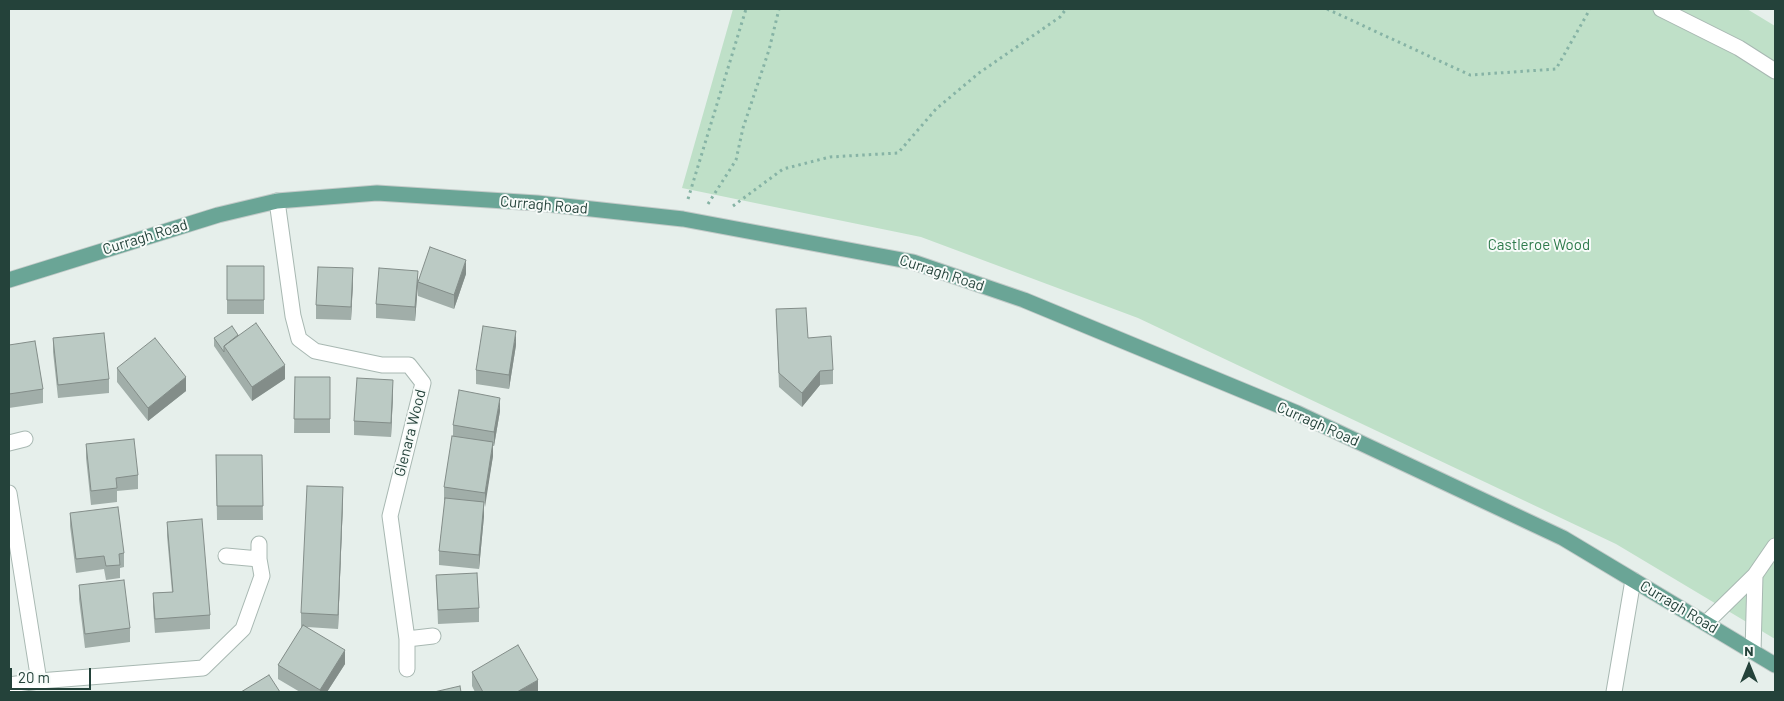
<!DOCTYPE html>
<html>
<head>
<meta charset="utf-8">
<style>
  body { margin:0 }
  #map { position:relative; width:1784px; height:701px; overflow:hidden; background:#e6efeb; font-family:Barlow,sans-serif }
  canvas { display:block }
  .frame { position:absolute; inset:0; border:10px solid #24423a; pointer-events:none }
  .north { position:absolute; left:1724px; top:641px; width:50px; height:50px; -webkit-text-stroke:4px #f7fbf9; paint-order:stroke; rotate:0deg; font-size:14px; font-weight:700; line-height:20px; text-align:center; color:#24423a }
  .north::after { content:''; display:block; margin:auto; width:18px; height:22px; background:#24423a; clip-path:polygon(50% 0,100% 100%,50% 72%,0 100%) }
  .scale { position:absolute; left:10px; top:668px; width:81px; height:22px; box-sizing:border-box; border:2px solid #24423a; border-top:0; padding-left:6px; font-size:15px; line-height:18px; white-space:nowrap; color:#24423a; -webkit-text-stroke:4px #f7fbf9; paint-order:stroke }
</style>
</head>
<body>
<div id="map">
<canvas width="1784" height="701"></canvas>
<div class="frame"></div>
<div class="north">N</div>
<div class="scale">20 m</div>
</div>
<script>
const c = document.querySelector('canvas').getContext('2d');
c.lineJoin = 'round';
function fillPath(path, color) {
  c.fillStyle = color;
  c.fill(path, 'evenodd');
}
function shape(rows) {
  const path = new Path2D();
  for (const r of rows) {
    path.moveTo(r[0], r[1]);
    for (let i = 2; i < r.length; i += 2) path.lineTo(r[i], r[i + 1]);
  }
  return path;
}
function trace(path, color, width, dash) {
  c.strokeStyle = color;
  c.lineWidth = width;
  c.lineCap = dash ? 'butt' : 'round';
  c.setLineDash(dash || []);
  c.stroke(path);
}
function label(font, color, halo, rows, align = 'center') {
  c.font = font + ' Barlow,sans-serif';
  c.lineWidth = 4;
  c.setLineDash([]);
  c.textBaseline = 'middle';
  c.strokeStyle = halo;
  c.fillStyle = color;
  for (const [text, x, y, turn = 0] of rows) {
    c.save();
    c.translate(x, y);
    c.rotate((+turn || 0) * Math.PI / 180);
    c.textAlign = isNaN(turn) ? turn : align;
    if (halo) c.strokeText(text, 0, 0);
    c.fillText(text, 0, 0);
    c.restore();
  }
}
const green = shape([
  [733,9,1747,9,1775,26,1775,639,1616,544,1138,318,921,237,682,188]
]);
const path = shape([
  [1327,9,1470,75,1556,69,1590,9],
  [688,199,746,9],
  [708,204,736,160,743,128,769,50,779,9],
  [733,206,783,169,830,157,898,153,936,109,979,73,1060,17,1066,9]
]);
const minor = shape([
  [1661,9,1739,48,1775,71],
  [277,201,293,316,299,339,315,351,382,365,409,365,423,383,390,516,407,639,407,669],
  [9,443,25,439],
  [9,493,39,681],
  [226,556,259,559],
  [1755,575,1775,546],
  [1706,623,1755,575,1753,652],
  [407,639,433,636],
  [9,685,39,681,203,668,243,629,262,576,259,559,259,544],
  [1614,692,1633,580]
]);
const major = shape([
  [9,280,218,215,277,201,377,193,537,203,683,219,913,262,1024,300,1297,413,1563,538,1775,665]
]);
const wall = shape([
  [227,266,264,266,264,314,227,314],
  [466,274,454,309,418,296,418,282],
  [353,282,351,320,316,319,316,305],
  [418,284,415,321,376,318,376,304],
  [776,309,808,338,833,370,833,384,820,385,802,407,779,387],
  [238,335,285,379,252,401,214,346,214,338],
  [53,338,109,379,109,393,58,398,53,352],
  [9,345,43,389,43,403,9,408],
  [516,345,509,389,476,384,476,370],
  [117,368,186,391,148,421,117,382],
  [295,377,330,377,330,433,294,433],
  [393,394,391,437,354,435,354,421],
  [500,411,494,446,493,446,493,456,484,507,484,516,479,569,439,565,439,551,445,500,444,500,444,487,453,436,453,425],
  [86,444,138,475,138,489,117,491,117,502,91,505,86,458],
  [216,455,262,455,263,520,217,520],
  [343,501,338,629,307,627,345,664,327,692,300,692,278,679,278,665,302,627,301,627,301,613],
  [70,513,124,553,124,567,120,568,120,578,106,580,104,569,76,573,70,526],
  [167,522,210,615,210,629,155,633,153,607,153,593,172,592,167,536],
  [436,575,479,608,479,622,438,624],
  [79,585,130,628,130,642,85,648,79,599],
  [472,672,538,692,475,692,472,686]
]);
const shadedWall = shape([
  [466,260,466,274,454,309,454,295],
  [353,268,353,282,351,320,351,307],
  [418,271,418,284,415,321,415,307],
  [516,331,516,345,509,389,509,375],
  [285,365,285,379,252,401,252,387],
  [820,371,820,385,802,407,802,393],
  [186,377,186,391,148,421,148,408],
  [393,380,393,394,391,437,391,423],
  [500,398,500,411,494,446,494,432],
  [493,442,493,456,485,507,485,493],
  [343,487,343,501,338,629,338,615],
  [484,502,484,516,479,569,479,555],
  [345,650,345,664,327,692,320,692,320,690],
  [538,680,538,692,517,692]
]);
const building = shape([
  [430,247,466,260,454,295,418,282,430,247],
  [227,266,264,266,264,300,227,300,227,266],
  [318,267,353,268,351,307,316,305,318,267],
  [379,268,418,271,415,307,376,304,379,268],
  [806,308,808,338,831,336,833,370,820,371,802,393,779,373,776,309,806,308],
  [256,323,285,365,252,387,224,346,256,323],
  [232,326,238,335,224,346,224,352,214,338,232,326],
  [483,326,516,331,509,375,476,370,483,326],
  [104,333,109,379,58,385,53,338,104,333],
  [155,338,186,377,148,408,117,368,155,338],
  [35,341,43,389,9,394,9,345,35,341],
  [295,377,330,377,330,419,294,419,295,377],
  [357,378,393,380,391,423,354,421,357,378],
  [459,390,500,398,494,432,453,425,459,390],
  [452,436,493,442,485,493,444,487,452,436],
  [134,439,138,475,116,478,117,488,91,491,86,444,134,439],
  [216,455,262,455,263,506,217,506,216,455],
  [307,486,343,487,338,615,301,613,307,486],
  [445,498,484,502,479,555,439,551,445,498],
  [118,507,124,553,119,554,120,565,106,566,104,556,76,559,70,513,118,507],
  [202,519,210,615,155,619,153,593,173,592,167,522,202,519],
  [477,573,479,608,438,610,436,575,477,573],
  [124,580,130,628,85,634,79,585,124,580],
  [303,625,345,650,320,690,278,665,303,625],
  [518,645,538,680,517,692,483,692,472,672,518,645],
  [269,675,280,692,241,692,269,675],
  [460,686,461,692,434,692,460,686]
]);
const streetNames = [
  ["Curragh Road",544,205,5],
  ["Curragh Road",145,237,-17],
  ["Curragh Road",942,273,18],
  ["Curragh Road",1318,424,24],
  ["Glenara Wood",410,433,-76],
  ["Curragh Road",1679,607,31]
];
const parkNames = [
  ["Castleroe Wood",1539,245]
];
fillPath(green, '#bfe0c8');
trace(minor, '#a8b8b2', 17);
trace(major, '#c2cac8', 17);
trace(path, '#86b3a5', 3, [2.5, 4]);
trace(minor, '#fff', 15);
trace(major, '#6aa596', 15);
fillPath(wall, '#a1aea9');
fillPath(shadedWall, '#838d89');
fillPath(building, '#bbcac4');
trace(building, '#838d89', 1);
label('15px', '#24423a', '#f7fbf9', streetNames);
label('15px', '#2d7a4b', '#f7fbf9', parkNames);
</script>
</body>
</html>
